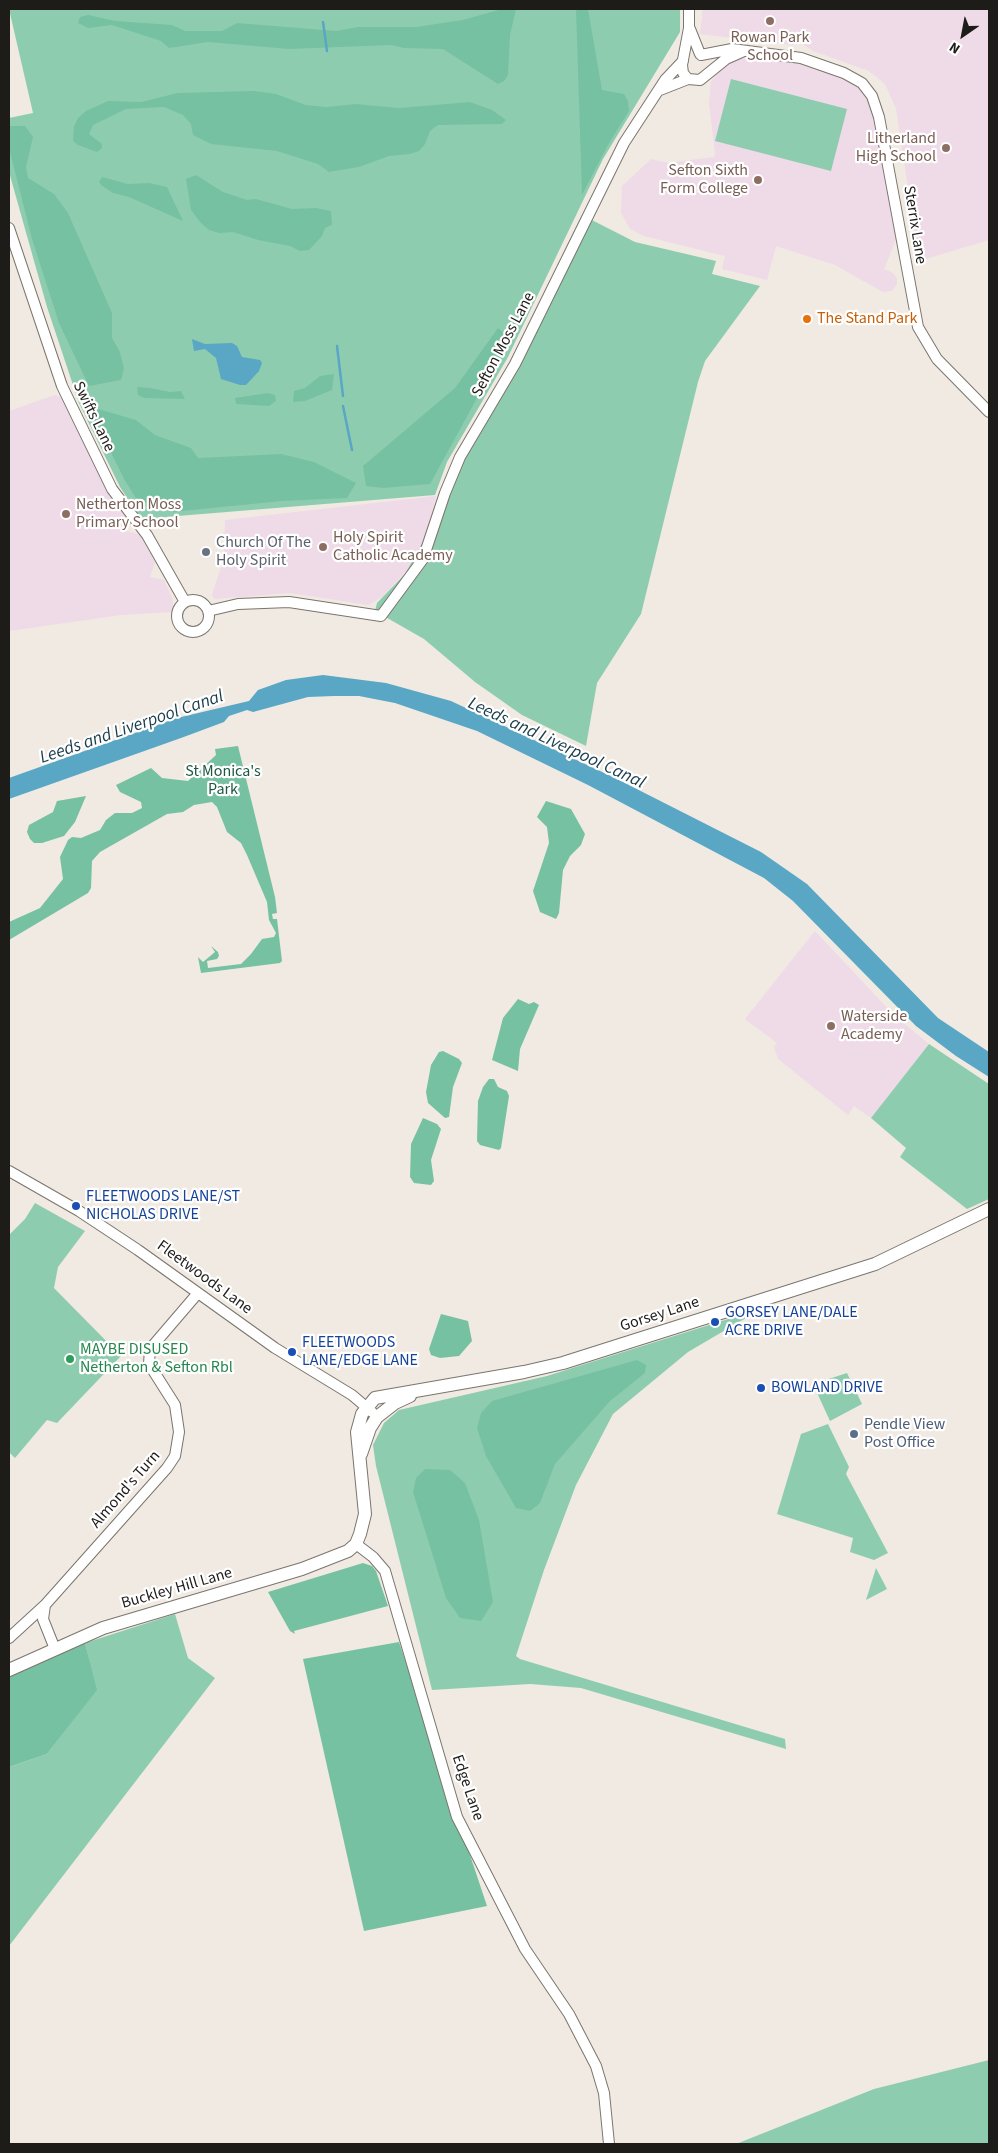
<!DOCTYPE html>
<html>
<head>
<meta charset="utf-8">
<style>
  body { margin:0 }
  #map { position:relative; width:998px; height:2153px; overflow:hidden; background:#f0eae2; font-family:"Source Sans 3",sans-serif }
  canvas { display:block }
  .frame { position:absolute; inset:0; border:10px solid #1e1c19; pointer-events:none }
  .north { position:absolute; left:938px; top:10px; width:50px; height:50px; -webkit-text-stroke:4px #fff; paint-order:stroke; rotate:213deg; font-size:14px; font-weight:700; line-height:20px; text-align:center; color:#1e1c19 }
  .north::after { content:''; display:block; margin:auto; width:18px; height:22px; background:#1e1c19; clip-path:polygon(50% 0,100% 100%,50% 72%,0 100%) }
</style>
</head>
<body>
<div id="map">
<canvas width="998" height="2153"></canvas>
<div class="frame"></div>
<div class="north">N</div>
</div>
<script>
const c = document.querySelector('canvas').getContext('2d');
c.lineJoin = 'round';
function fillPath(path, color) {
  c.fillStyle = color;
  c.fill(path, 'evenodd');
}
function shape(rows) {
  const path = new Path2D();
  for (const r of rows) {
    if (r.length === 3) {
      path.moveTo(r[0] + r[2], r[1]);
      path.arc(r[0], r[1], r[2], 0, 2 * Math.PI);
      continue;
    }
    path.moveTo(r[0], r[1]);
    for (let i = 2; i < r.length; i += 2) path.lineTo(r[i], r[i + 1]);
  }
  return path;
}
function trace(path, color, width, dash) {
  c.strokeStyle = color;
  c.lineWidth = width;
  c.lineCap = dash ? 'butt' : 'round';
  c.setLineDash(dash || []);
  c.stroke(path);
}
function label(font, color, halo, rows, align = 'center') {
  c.font = font + ' "Source Sans 3",sans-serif';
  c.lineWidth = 4.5;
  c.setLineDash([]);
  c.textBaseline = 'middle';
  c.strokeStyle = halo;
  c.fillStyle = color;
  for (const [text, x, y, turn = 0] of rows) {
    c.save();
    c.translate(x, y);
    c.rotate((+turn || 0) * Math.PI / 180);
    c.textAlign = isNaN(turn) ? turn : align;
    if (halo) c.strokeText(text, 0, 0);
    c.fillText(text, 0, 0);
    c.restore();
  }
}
const education = shape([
  [703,9,989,9,989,240,919,261,896,108,885,84,869,71,813,51,801,43,792,45,700,34],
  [755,58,798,62,834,72,870,92,899,232,884,269,893,273,897,279,897,284,892,291,883,292,835,265,776,246,767,280,722,269,725,256,644,236,630,229,621,213,622,186,651,159,668,163,714,157,715,153,709,103,711,82,721,69,728,63,738,59],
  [55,395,64,399,105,485,116,506,126,517,123,530,138,534,142,539,155,562,150,577,164,580,172,598,174,612,121,615,9,631,9,411],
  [436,496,427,535,415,562,382,597,368,605,290,593,214,599,212,595,224,558,225,520],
  [815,931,894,1015,929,1044,871,1118,854,1106,848,1115,778,1059,774,1047,777,1043,745,1019]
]);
const green = shape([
  [9,9,680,9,680,32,603,159,508,357,447,462,435,495,141,519,120,487,79,403,47,307,9,172,9,118,33,113],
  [731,79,847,109,831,171,715,141],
  [582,215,635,242,716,261,712,274,760,286,705,361,698,382,641,614,597,683,586,746,522,715,475,682,424,639,375,611,377,603,405,574,428,533],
  [929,1044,989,1084,989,1199,967,1209,900,1157,906,1148,871,1118],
  [35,1203,85,1231,58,1267,54,1288,121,1356,57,1423,47,1420,15,1458,9,1452,9,1235,25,1219],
  [763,1308,688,1352,613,1414,576,1485,544,1570,516,1656,520,1659,785,1739,786,1749,581,1688,530,1684,432,1690,376,1466,373,1445,384,1423,399,1410,547,1376],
  [847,1373,862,1404,830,1421,813,1384],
  [828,1424,849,1467,846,1474,888,1553,874,1560,850,1552,853,1538,777,1514,801,1434],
  [876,1568,887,1589,866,1600],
  [175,1614,188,1658,215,1678,9,1946,9,1767,47,1754,96,1690,85,1643],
  [989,2060,989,2144,736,2144,874,2089]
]);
const forest = shape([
  [502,9,516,9,510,35,508,75,504,81,498,84,443,49,404,48,391,45,289,49,208,42,169,48,161,41,112,25,88,28,78,23,80,17,88,15,115,21,172,25,185,31,222,31,237,23,336,31,358,27,416,27,463,20],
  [576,9,588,9,602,90,624,94,628,101,629,111,609,143,582,195],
  [254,91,276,94,306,105,326,107,355,104,399,108,470,102,492,110,506,120,502,124,438,125,430,131,425,144,419,151,410,154,389,156,359,167,329,172,318,164,277,151,211,144,193,135,191,124,183,115,164,107,126,109,93,125,89,134,102,144,102,148,97,152,78,145,73,141,74,126,78,118,86,111,108,101,141,102,178,93],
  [9,126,25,126,33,137,26,167,28,178,54,194,68,213,112,313,112,338,120,352,124,369,121,380,89,386,59,323,32,239,9,148],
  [196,175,223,192,247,200,256,199,292,209,316,208,331,211,332,225,325,228,322,236,309,250,300,251,290,246,258,240,233,232,219,233,209,230,200,222,191,210,186,179],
  [102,177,128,184,149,183,167,187,183,221,129,197,113,193,101,185,99,182],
  [498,328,510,338,430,484,383,488,366,486,363,466,455,388],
  [334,374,332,390,305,401,293,402,294,391,305,388,320,376],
  [137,387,150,388,170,392,181,391,185,399,144,398,138,395],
  [268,393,275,395,276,401,269,406,236,404,235,398],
  [88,406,136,420,155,435,191,448,198,458,281,454,314,462,356,483,347,498,281,501,173,512,141,506,124,479],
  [238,746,275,897,277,913,272,914,273,919,277,919,282,961,280,963,201,973,198,957,203,962,215,952,211,946,218,952,219,956,217,959,207,961,208,968,241,964,251,954,262,939,274,937,276,933,269,920,267,902,247,855,241,843,227,832,217,807,212,802,194,805,183,812,167,814,100,852,92,861,91,888,88,893,9,940,9,922,40,908,63,879,60,857,68,840,72,837,81,838,100,830,106,820,115,813,132,813,142,808,141,802,120,792,116,785,151,768,162,778,188,781,216,755,215,749],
  [86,796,75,822,64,836,42,843,34,843,30,839,27,832,29,825,53,812,57,801],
  [546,801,571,809,585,834,581,845,570,856,563,870,559,913,556,919,540,912,533,891,549,843,547,827,537,817],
  [518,999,529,1004,534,1002,539,1005,520,1049,518,1071,492,1060,503,1018],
  [443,1051,459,1059,462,1063,453,1087,449,1117,445,1118,428,1103,426,1092,431,1065,439,1052],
  [489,1079,494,1079,498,1087,507,1091,509,1096,501,1148,499,1150,480,1145,477,1141,478,1101,483,1087],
  [423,1118,437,1124,441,1129,431,1160,434,1181,431,1185,414,1183,410,1177,411,1144],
  [441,1314,468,1321,472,1341,459,1356,440,1358,431,1355,429,1349],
  [637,1360,646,1365,645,1373,610,1401,555,1464,540,1503,530,1511,516,1508,486,1456,477,1428,481,1413,492,1401],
  [425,1469,450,1470,465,1483,479,1520,493,1602,481,1621,460,1618,446,1598,413,1492,416,1478],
  [363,1563,372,1566,376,1571,388,1606,294,1631,295,1634,290,1631,268,1592],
  [399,1642,487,1906,364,1931,303,1659],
  [85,1643,97,1690,47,1754,9,1767,9,1676]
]);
const water = shape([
  [192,339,205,344,232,343,237,346,242,357,260,360,262,363,259,371,246,385,240,385,221,379,216,358,205,349,194,351],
  [323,675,386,683,451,701,617,779,761,852,807,884,938,1018,989,1052,989,1077,956,1056,916,1026,793,901,764,878,588,785,477,731,395,703,359,696,334,696,308,697,253,712,247,710,229,716,224,722,181,738,9,799,9,778,177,718,249,701,258,690,286,680]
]);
const stream = shape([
  [323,22,327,51],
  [337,346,343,396],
  [343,406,352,450]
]);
const minor = shape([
  [689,9,689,28,682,65,683,73,688,79,700,80,726,59,744,51],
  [690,29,700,54],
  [701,55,732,49,801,58,844,73,862,83,872,96,879,117,918,327,937,359,989,412],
  [660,90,688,79],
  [9,228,62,386,112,489,147,535,185,602],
  [193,616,16],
  [208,611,238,604,289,602,381,616,423,559,445,493,460,457,515,364,624,143,665,80,683,61],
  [9,1171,79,1211,138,1250,275,1348,352,1395,372,1412],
  [356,1544,373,1557,385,1571,457,1817,525,1949,569,2014,596,2066,604,2093,609,2144],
  [9,1638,45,1605],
  [55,1649,43,1619,45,1605,167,1468,175,1456,179,1432,175,1405,149,1364,150,1349,198,1293]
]);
const major = shape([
  [361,1454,370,1428,377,1417,395,1403,410,1396],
  [9,1670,103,1628,302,1569,348,1551,356,1544,360,1534,365,1514,357,1432,362,1414,375,1398,524,1372,563,1363,875,1264,989,1209]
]);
const markers = [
  [770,21,5,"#8d6e63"],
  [946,148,5,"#8d6e63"],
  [758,180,5,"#8d6e63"],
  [807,319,5,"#e8710a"],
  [66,514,5,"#8d6e63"],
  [323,547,5,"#8d6e63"],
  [206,552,5,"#6b7280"],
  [831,1026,5,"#8d6e63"],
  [76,1206,5,"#1a4fb4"],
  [715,1322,5,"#1a4fb4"],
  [292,1352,5,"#1a4fb4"],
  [70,1359,5,"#2e9e5b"],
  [761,1388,5,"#1a4fb4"],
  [854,1434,5,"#5c6f8a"]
];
const educationNames = [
  ["Rowan Park",770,38,"center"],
  ["School",770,56,"center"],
  ["Litherland",936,139,"right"],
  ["High School",936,157,"right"],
  ["Sefton Sixth",748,171,"right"],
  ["Form College",748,189,"right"],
  ["Netherton Moss",76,505],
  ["Primary School",76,523],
  ["Holy Spirit",333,538],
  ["Catholic Academy",333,556],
  ["Waterside",841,1017],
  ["Academy",841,1035]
];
const streetNames = [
  ["Sterrix Lane",914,225,81],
  ["Sefton Moss Lane",504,345,-62],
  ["Swifts Lane",93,417,64],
  ["Fleetwoods Lane",204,1278,36],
  ["Gorsey Lane",660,1315,-18],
  ["Almond's Turn",126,1490,-49],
  ["Buckley Hill Lane",177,1589,-16],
  ["Edge Lane",467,1788,71]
];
const foodNames = [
  ["The Stand Park",817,319]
];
const worshipNames = [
  ["Church Of The",216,543],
  ["Holy Spirit",216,561]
];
const parkNames = [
  ["St Monica's",223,772],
  ["Park",223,790]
];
const transitNames = [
  ["FLEETWOODS LANE/ST",86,1197],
  ["NICHOLAS DRIVE",86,1215],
  ["GORSEY LANE/DALE",725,1313],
  ["ACRE DRIVE",725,1331],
  ["FLEETWOODS",302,1343],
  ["LANE/EDGE LANE",302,1361],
  ["BOWLAND DRIVE",771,1388]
];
const leisureNames = [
  ["MAYBE DISUSED",80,1350],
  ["Netherton & Sefton Rbl",80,1368]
];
const serviceNames = [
  ["Pendle View",864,1425],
  ["Post Office",864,1443]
];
const waterNames = [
  ["Leeds and Liverpool Canal",132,728,-19],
  ["Leeds and Liverpool Canal",556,744,25]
];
fillPath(education, '#efdae7');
fillPath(green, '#8eccb0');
fillPath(forest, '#76c1a1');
fillPath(water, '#59a7c5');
trace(stream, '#59a7c5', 2.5);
trace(minor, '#7a756d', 12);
trace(major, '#7a756d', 14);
trace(minor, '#fff', 10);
trace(major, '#fff', 12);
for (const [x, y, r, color] of markers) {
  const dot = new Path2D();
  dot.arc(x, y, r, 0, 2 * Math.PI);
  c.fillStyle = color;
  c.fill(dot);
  trace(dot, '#fff', 2);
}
label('16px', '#785e54', '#fff', educationNames, 'left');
label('16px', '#1e1c19', '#fff', streetNames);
label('16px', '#c56008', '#fff', foodNames, 'left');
label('16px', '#5b616d', '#fff', worshipNames, 'left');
label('16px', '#1e5842', '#fff', parkNames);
label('16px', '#164399', '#fff', transitNames, 'left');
label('16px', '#27864d', '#fff', leisureNames, 'left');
label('16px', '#4e5e75', '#fff', serviceNames, 'left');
label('italic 18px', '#193c4a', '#fff', waterNames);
</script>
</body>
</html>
